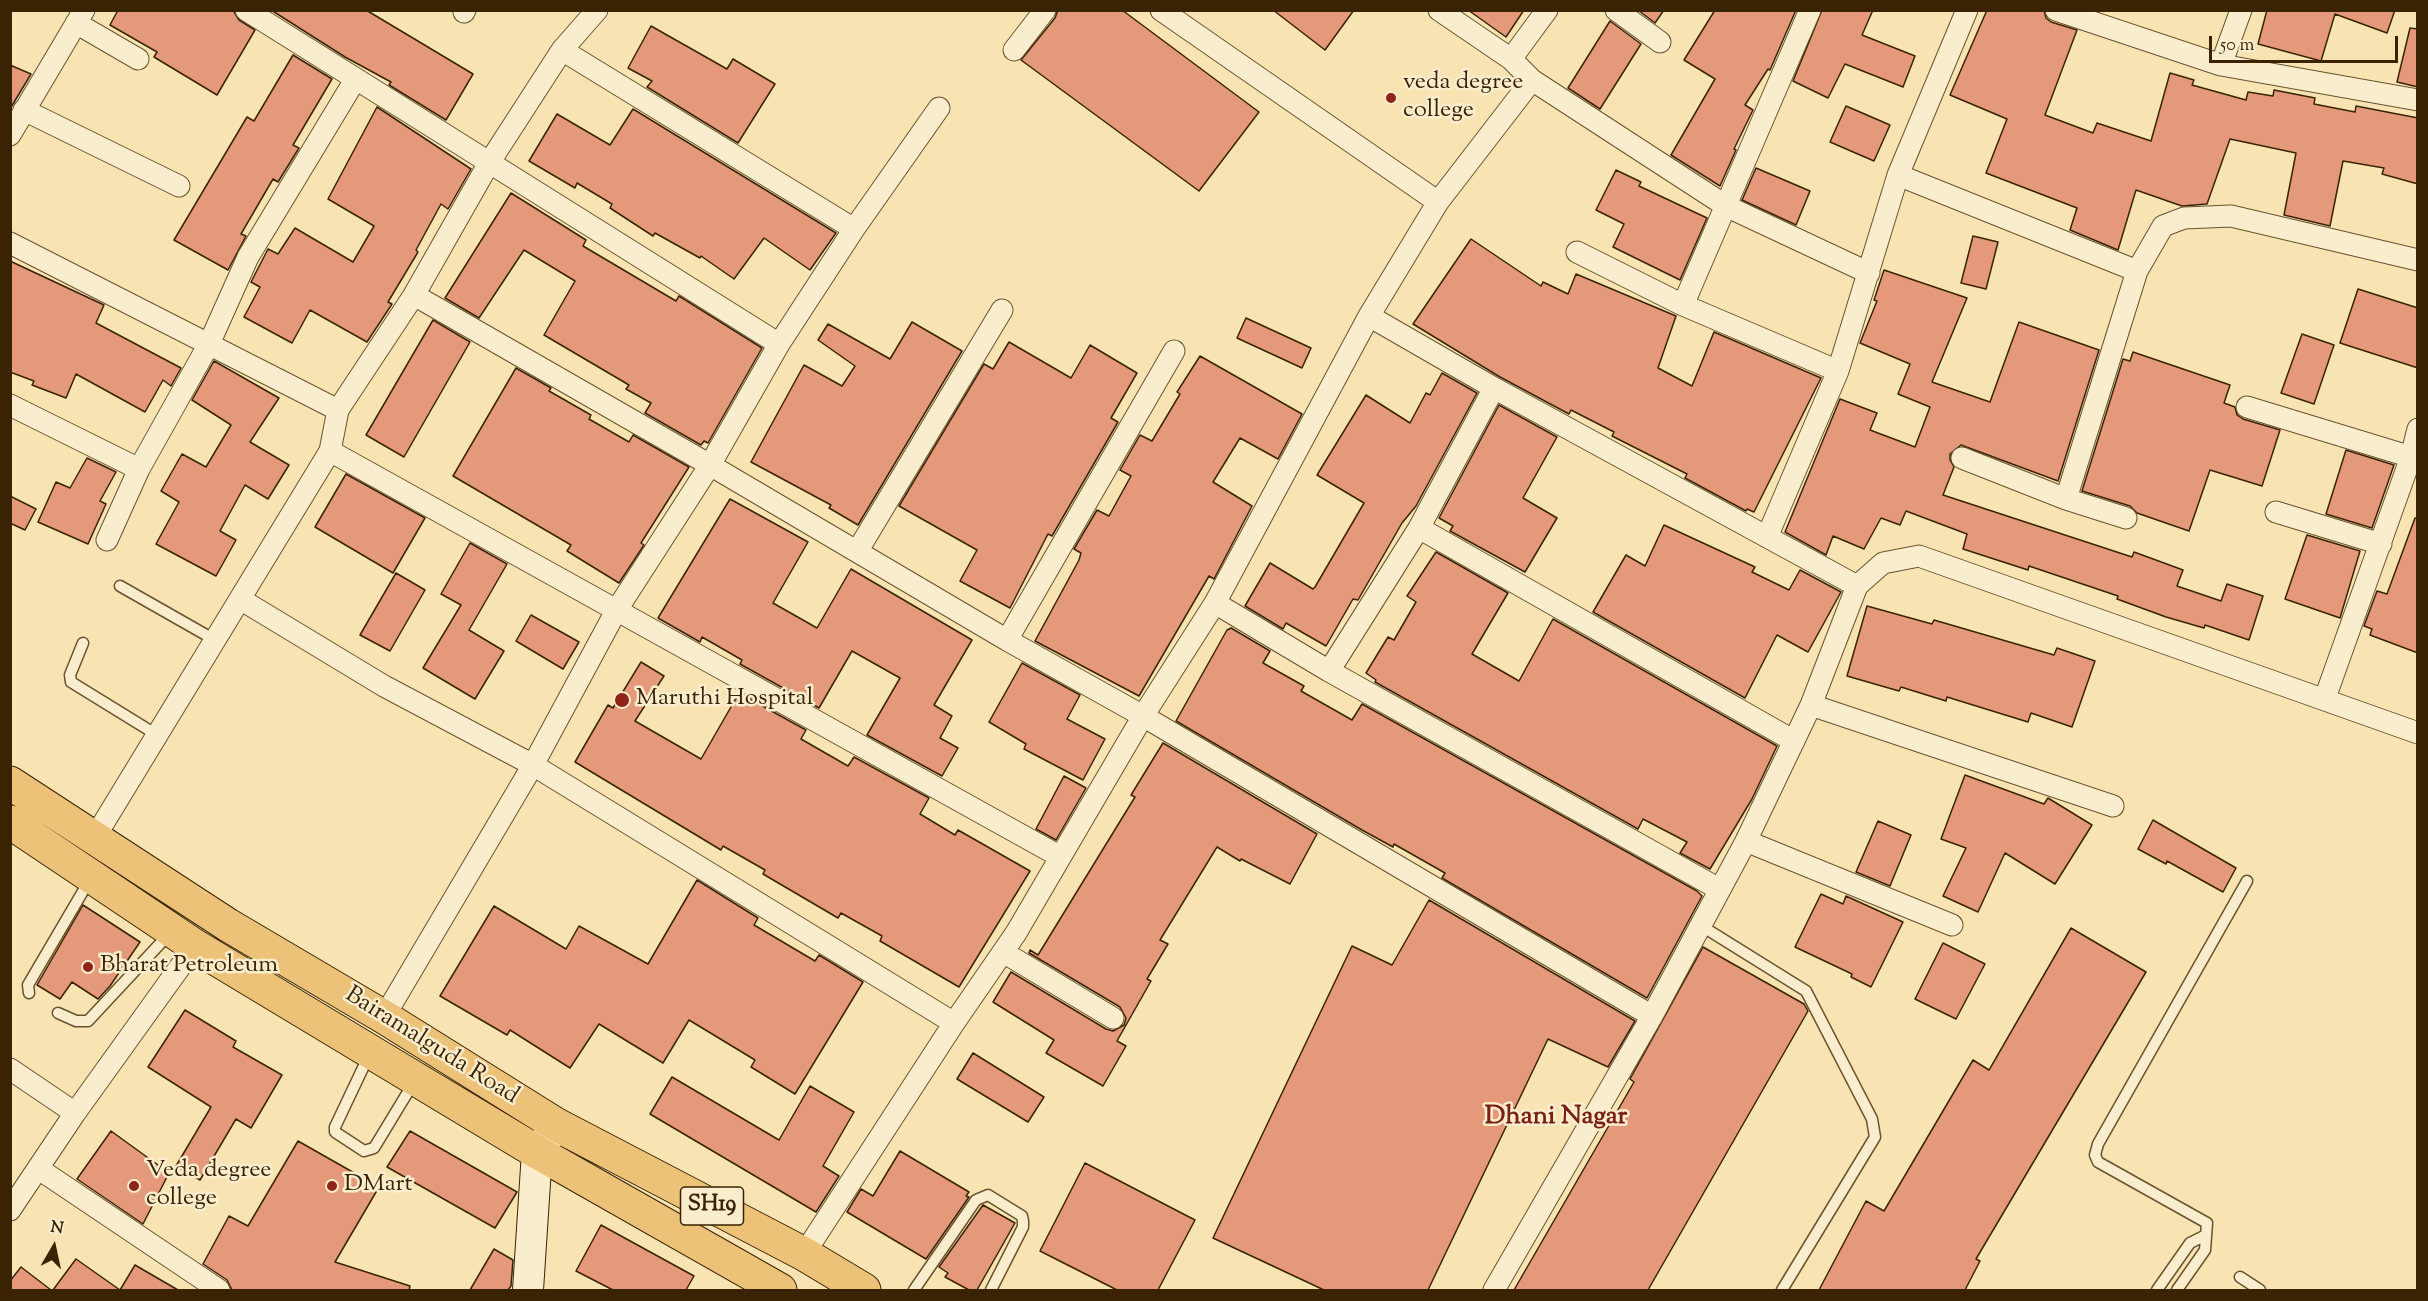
<!DOCTYPE html>
<html>
<head>
<meta charset="utf-8">
<style>
  body { margin:0 }
  #map { position:relative; width:2428px; height:1301px; overflow:hidden; background:#f8e4b2; font-family:"Sorts Mill Goudy",serif }
  canvas { display:block }
  .frame { position:absolute; inset:0; border:12px solid #392303; pointer-events:none }
  .north { position:absolute; left:24px; top:1217px; width:60px; height:60px; -webkit-text-stroke:4px #faedcd; paint-order:stroke; rotate:9deg; font-size:16px; font-weight:700; line-height:24px; text-align:center; color:#392303 }
  .north::after { content:''; display:block; margin:auto; width:21px; height:27px; background:#392303; clip-path:polygon(50% 0,100% 100%,50% 72%,0 100%) }
  .scale { position:absolute; left:2209px; top:36px; width:189px; height:27px; box-sizing:border-box; border:3px solid #392303; border-top:0; padding-left:8px; font-size:18px; line-height:21px; white-space:nowrap; color:#392303; -webkit-text-stroke:4px #faedcd; paint-order:stroke }
</style>
</head>
<body>
<div id="map">
<canvas width="2428" height="1301"></canvas>
<div class="frame"></div>
<div class="north">N</div>
<div class="scale">50 m</div>
</div>
<script>
const c = document.querySelector('canvas').getContext('2d');
c.lineJoin = 'round';
function fillPath(path, color) {
  c.fillStyle = color;
  c.fill(path, 'evenodd');
}
function shape(rows) {
  const path = new Path2D();
  for (const r of rows) {
    path.moveTo(r[0], r[1]);
    for (let i = 2; i < r.length; i += 2) path.lineTo(r[i], r[i + 1]);
  }
  return path;
}
function trace(path, color, width, dash) {
  c.strokeStyle = color;
  c.lineWidth = width;
  c.lineCap = dash ? 'butt' : 'round';
  c.setLineDash(dash || []);
  c.stroke(path);
}
function label(font, color, halo, rows, align = 'center') {
  c.font = font + ' "Sorts Mill Goudy",serif';
  c.lineWidth = 5;
  c.setLineDash([]);
  c.textBaseline = 'middle';
  c.strokeStyle = halo;
  c.fillStyle = color;
  for (const [text, x, y, turn = 0] of rows) {
    c.save();
    c.translate(x, y);
    c.rotate((+turn || 0) * Math.PI / 180);
    c.textAlign = isNaN(turn) ? turn : align;
    if (halo) c.strokeText(text, 0, 0);
    c.fillText(text, 0, 0);
    c.restore();
  }
}
const building = shape([
  [118,10,233,10,239,20,255,30,217,95,154,57,157,52,110,25,118,10],
  [271,10,366,10,473,74,446,120,389,85,391,82,345,57,271,10],
  [1058,10,1122,10,1259,112,1199,191,1021,60,1055,18,1058,10],
  [1273,10,1354,10,1325,50,1273,10],
  [1468,10,1524,10,1506,37,1468,10],
  [1638,10,1664,10,1655,23,1638,10],
  [1715,10,1796,10,1770,70,1768,69,1745,105,1753,110,1734,149,1736,150,1720,186,1671,155,1715,79,1684,60,1715,10],
  [1822,10,1873,10,1862,35,1915,56,1903,87,1845,64,1828,98,1793,81,1822,10],
  [1987,10,2044,10,2046,18,2051,22,2077,30,2045,115,2093,133,2097,123,2151,141,2170,73,2194,80,2192,85,2246,100,2248,92,2273,96,2274,90,2315,98,2314,104,2355,112,2356,106,2418,118,2418,184,2382,174,2384,168,2343,161,2330,226,2284,215,2296,153,2230,139,2207,204,2182,206,2136,190,2118,250,2070,230,2077,208,1986,173,2007,119,1950,95,1987,10],
  [2267,10,2395,10,2387,33,2335,14,2321,61,2258,44,2267,10],
  [1610,21,1641,44,1600,109,1568,88,1610,21],
  [651,26,727,69,733,59,775,84,738,143,647,87,652,81,628,68,651,26],
  [2410,28,2418,29,2418,87,2397,82,2410,28],
  [293,55,332,79,293,145,299,148,278,182,273,179,241,234,246,236,228,270,174,240,247,117,254,121,293,55],
  [10,65,31,74,10,109,10,65],
  [1846,106,1890,125,1874,161,1830,142,1846,106],
  [377,107,471,169,448,209,441,204,416,250,418,252,388,302,392,304,367,342,310,310,292,343,244,317,260,287,251,282,268,249,278,254,295,228,353,262,374,226,328,199,377,107],
  [633,109,836,233,810,270,764,238,734,279,701,256,700,258,655,233,653,236,610,208,612,204,577,183,575,188,529,161,557,114,610,145,633,109],
  [1756,168,1810,191,1796,225,1742,200,1756,168],
  [1616,170,1641,182,1639,186,1707,218,1680,280,1613,247,1624,224,1596,210,1616,170],
  [511,193,586,240,583,246,676,301,679,296,762,348,708,443,704,441,701,445,645,413,651,403,626,389,629,385,544,335,575,281,524,250,479,318,445,298,511,193],
  [1973,236,1998,242,1986,289,1961,283,1973,236],
  [1471,239,1541,286,1543,282,1568,294,1576,274,1676,316,1658,368,1692,386,1714,332,1821,378,1754,512,1747,509,1746,511,1685,478,1687,474,1612,436,1614,432,1571,410,1569,414,1500,377,1413,324,1471,239],
  [10,261,104,305,96,323,181,368,171,386,163,380,145,412,76,374,66,398,32,385,34,381,10,372,10,261],
  [1884,270,1967,298,1932,382,1990,402,2019,322,2099,350,2058,481,1961,445,1950,454,1950,460,1954,467,1943,495,2132,557,2134,552,2183,570,2177,586,2221,601,2227,584,2263,596,2249,640,2205,625,2204,628,2166,617,2117,599,2118,596,2029,566,2028,570,1963,549,1967,534,1906,511,1900,525,1881,518,1864,549,1833,536,1826,555,1785,532,1840,399,1877,413,1870,430,1915,447,1930,407,1898,394,1910,364,1860,343,1877,301,1874,300,1884,270],
  [2358,289,2418,308,2418,368,2340,343,2358,289],
  [1246,318,1311,348,1302,368,1237,338,1246,318],
  [433,320,470,342,404,457,366,435,433,320],
  [912,322,962,351,858,525,829,508,831,505,751,462,804,365,842,386,855,366,818,340,828,324,890,359,912,322],
  [2302,334,2334,345,2314,404,2281,393,2302,334],
  [1009,342,1071,378,1090,345,1137,373,1111,418,1118,422,1052,536,1048,534,1010,608,960,581,977,550,899,506,984,364,993,369,1009,342],
  [2133,352,2230,385,2224,403,2235,407,2237,415,2243,419,2280,430,2262,486,2210,470,2189,531,2137,513,2130,506,2082,491,2123,359,2130,361,2133,352],
  [1200,356,1302,414,1278,459,1240,438,1213,482,1252,506,1214,579,1209,576,1139,696,1035,641,1079,560,1081,553,1074,549,1097,510,1109,516,1131,476,1120,470,1140,435,1152,441,1180,394,1177,392,1200,356],
  [214,361,279,398,250,442,289,465,268,499,245,485,220,531,236,540,216,576,156,544,179,502,161,491,182,454,206,467,231,425,192,400,214,361],
  [516,368,551,388,549,391,591,415,589,419,629,442,633,435,689,467,641,543,644,545,619,583,567,551,571,545,453,476,516,368],
  [1442,373,1477,393,1416,506,1402,523,1358,600,1353,599,1326,646,1286,623,1283,629,1245,606,1270,563,1313,589,1315,587,1364,503,1317,475,1366,395,1410,423,1426,393,1430,395,1442,373],
  [1499,405,1557,437,1523,498,1557,518,1525,572,1450,531,1453,526,1439,518,1499,405],
  [2346,450,2394,465,2372,528,2326,514,2346,450],
  [87,458,116,472,100,501,106,504,88,544,38,522,56,482,70,488,87,458],
  [346,474,425,518,393,573,315,527,346,474],
  [10,496,36,509,25,530,10,523,10,496],
  [730,499,808,542,773,603,817,628,851,569,972,640,934,705,952,716,940,738,958,748,942,776,867,735,900,678,852,651,819,708,740,664,742,660,702,637,700,642,658,618,730,499],
  [2415,518,2418,518,2418,653,2370,635,2372,629,2364,626,2377,591,2387,594,2415,518],
  [1664,525,1755,567,1752,572,1789,590,1800,570,1841,592,1808,652,1777,635,1745,698,1593,612,1626,555,1645,566,1664,525],
  [2307,535,2360,551,2340,618,2285,599,2307,535],
  [470,543,507,564,469,630,504,651,475,699,423,668,461,605,441,594,470,543],
  [1436,552,1508,593,1472,654,1519,681,1553,619,1777,746,1752,799,1710,869,1680,853,1687,842,1643,819,1638,829,1375,682,1376,680,1366,673,1388,637,1394,640,1416,602,1407,596,1436,552],
  [396,573,425,590,390,651,360,635,396,573],
  [1867,606,1932,624,1934,620,2054,655,2057,648,2095,661,2072,727,2031,713,2028,722,1947,697,1946,701,1901,687,1899,691,1847,676,1867,606],
  [531,615,579,642,563,669,516,641,531,615],
  [1231,628,1270,651,1263,663,1304,686,1301,691,1352,720,1362,704,1697,891,1702,896,1647,998,1442,878,1445,873,1394,844,1393,847,1362,830,1176,721,1227,630,1231,628],
  [641,662,664,676,635,721,701,759,739,693,806,730,801,739,848,766,854,757,929,798,920,814,955,835,958,830,1030,871,959,987,880,941,882,936,841,913,838,918,763,874,765,870,723,846,721,850,575,762,608,705,613,708,641,662],
  [1022,663,1080,695,1067,719,1105,739,1083,780,1024,749,1026,744,989,722,1022,663],
  [1163,743,1317,834,1290,884,1241,859,1240,861,1217,847,1160,940,1168,944,1147,979,1151,981,1117,1041,1126,1046,1103,1086,1046,1053,1054,1040,993,1002,1011,972,1106,1029,1113,1031,1124,1025,1126,1018,1120,1007,1029,953,1030,950,1038,955,1135,797,1131,795,1163,743],
  [1965,775,2044,804,2048,798,2092,825,2055,884,2005,853,1978,912,1943,896,1966,848,1941,839,1965,775],
  [1064,776,1086,788,1056,840,1036,829,1064,776],
  [2153,820,2236,868,2223,892,2167,861,2166,864,2138,849,2153,820],
  [1878,821,1911,835,1890,886,1856,872,1878,821],
  [697,880,758,918,754,925,815,961,819,955,863,982,795,1094,751,1067,755,1060,689,1020,663,1063,599,1024,570,1068,510,1030,507,1035,440,996,494,906,566,949,579,926,648,964,697,880],
  [1821,894,1843,904,1846,896,1903,922,1871,987,1851,977,1852,974,1795,947,1821,894],
  [1429,900,1635,1021,1608,1067,1548,1039,1428,1290,1324,1290,1213,1238,1352,946,1392,965,1429,900],
  [83,905,140,942,110,986,98,999,72,982,60,999,37,985,83,905],
  [2071,928,2146,972,1976,1259,1980,1261,1965,1290,1819,1290,1866,1201,1884,1211,1973,1060,1989,1070,2071,928],
  [1943,943,1985,964,1956,1019,1915,999,1943,943],
  [1703,947,1804,1004,1808,1011,1648,1290,1514,1290,1634,1082,1630,1079,1703,947],
  [185,1010,236,1041,233,1047,282,1075,251,1128,236,1119,200,1180,176,1166,211,1107,148,1067,185,1010],
  [973,1053,1044,1097,1028,1122,957,1079,973,1053],
  [672,1077,779,1140,810,1086,854,1112,823,1166,839,1176,816,1212,650,1114,672,1077],
  [111,1131,169,1173,143,1224,77,1179,111,1131],
  [410,1131,517,1192,495,1228,387,1167,410,1131],
  [298,1141,379,1187,335,1262,410,1286,409,1290,232,1290,227,1280,203,1264,229,1216,248,1226,298,1141],
  [900,1151,969,1192,966,1196,969,1197,926,1259,847,1212,861,1189,873,1196,900,1151],
  [1085,1163,1195,1220,1158,1290,1117,1290,1040,1251,1085,1163],
  [983,1205,1015,1223,977,1290,969,1290,945,1277,948,1273,939,1267,983,1205],
  [601,1225,694,1276,686,1290,613,1290,576,1271,601,1225],
  [494,1249,513,1260,511,1286,508,1290,470,1290,494,1249],
  [76,1259,120,1290,135,1265,178,1290,53,1290,76,1259],
  [21,1267,51,1290,10,1290,10,1281,21,1267]
]);
const lane = shape([
  [120,586,215,640],
  [83,643,70,675,71,682,157,735],
  [1700,925,1806,991,1872,1119,1875,1137,1782,1290],
  [29,993,28,985,89,881],
  [58,1013,76,1021,88,1021,170,933],
  [370,1053,335,1127,335,1132,364,1151,374,1148,414,1082],
  [2240,1277,2260,1290],
  [914,1290,976,1200,988,1195,1022,1216,1023,1221,1023,1227,991,1290],
  [2157,1290,2190,1243,2206,1235],
  [2177,1290,2205,1250,2207,1223,2098,1162,2095,1155,2098,1144,2247,881]
]);
const street = shape([
  [246,10,779,344],
  [1161,10,1438,202],
  [1439,10,1511,59,1532,80,1726,206,1869,273],
  [1616,10,1660,42],
  [1810,10,1683,305,1838,371],
  [2056,10,2221,65,2418,100],
  [464,12,465,10],
  [76,23,138,59],
  [562,50,854,229],
  [1014,50,1045,10],
  [1511,59,1547,10],
  [2221,65,2241,10],
  [24,110,179,186],
  [10,135,84,10],
  [1898,175,2137,271],
  [10,243,338,410],
  [1577,252,1683,305],
  [414,295,710,465,1007,640,1143,716,1652,1016],
  [1369,316,1494,388,1419,528],
  [1494,388,1857,586],
  [10,405,139,469,209,344,248,257,355,80],
  [2247,407,2418,459],
  [330,451,1059,856],
  [1962,458,2066,499,2126,518],
  [2066,499,2137,271,2163,226,2184,218,2231,216,2418,260],
  [2276,512,2381,544],
  [1767,537,1838,371,1898,175,1967,10],
  [107,540,139,469],
  [858,550,1002,310],
  [240,599,384,686,533,765,954,1023],
  [1215,603,1329,671,1719,889],
  [1007,640,1174,351],
  [1329,671,1419,528,1794,741],
  [2325,698,2411,457,2418,429],
  [2113,806,1811,705,1857,586,1883,563,1919,556,2418,733],
  [95,837,330,451,338,410,414,295,489,163,562,50,597,10],
  [1746,841,1952,925],
  [1003,952,1113,1018],
  [384,1017,533,765,616,611,710,465,779,344,854,229,939,108],
  [10,1069,75,1113],
  [39,1169,219,1290],
  [10,1210,75,1113,195,946],
  [804,1254,954,1023,1016,933,1143,716,1215,603,1369,316,1438,202,1532,80],
  [1494,1290,1652,1016,1746,841,1811,705]
]);
const secondary = shape([
  [528,1290,537,1152,557,1125]
]);
const primary = shape([
  [10,783,228,925,384,1017,557,1125,804,1254,864,1290],
  [10,822,195,946,537,1152,780,1290]
]);
const markers = [
  [1391,98,6,"#8f2418"],
  [622,700,8,"#8f2418"],
  [88,967,6,"#8f2418"],
  [134,1186,6,"#8f2418"],
  [332,1186,6,"#8f2418"]
];
const shields = [
  [712,1206,63]
];
const shieldNames = [
  ["SH19",712,1206]
];
const poiNames = [
  ["veda degree",1403,84],
  ["college",1403,112],
  ["Maruthi Hospital",636,700],
  ["Bharat Petroleum",100,967],
  ["Veda degree",146,1172],
  ["college",146,1200],
  ["DMart",344,1186]
];
const streetNames = [
  ["Bairamalguda Road",431,1047,32]
];
const neighbourhoodNames = [
  ["Dhani Nagar",1556,1119]
];
fillPath(building, '#e4997a');
trace(building, '#392303', 1.5);
trace(lane, '#69532f', 13);
trace(street, '#69532f', 23);
trace(secondary, '#392303', 32);
trace(primary, '#392303', 35);
trace(lane, '#faedcd', 10);
trace(street, '#faedcd', 21);
trace(secondary, '#faedcd', 30);
trace(primary, '#ecc279', 33);
for (const [x, y, r, color] of markers) {
  const dot = new Path2D();
  dot.arc(x, y, r, 0, 2 * Math.PI);
  c.fillStyle = color;
  c.fill(dot);
  trace(dot, '#faedcd', 2);
}
for (const [x, y, w] of shields) {
  const box = new Path2D();
  box.roundRect(x - w / 2, y - 19, w, 38, 4.5);
  c.fillStyle = '#faedcd';
  c.fill(box);
  trace(box, '#392303', 1.5);
}
label('bold 22px', '#392303', null, shieldNames);
label('24px', '#392303', '#faedcd', poiNames, 'left');
label('24px', '#392303', '#faedcd', streetNames);
label('bold 26px', '#7a1f14', '#faedcd', neighbourhoodNames);
</script>
</body>
</html>
